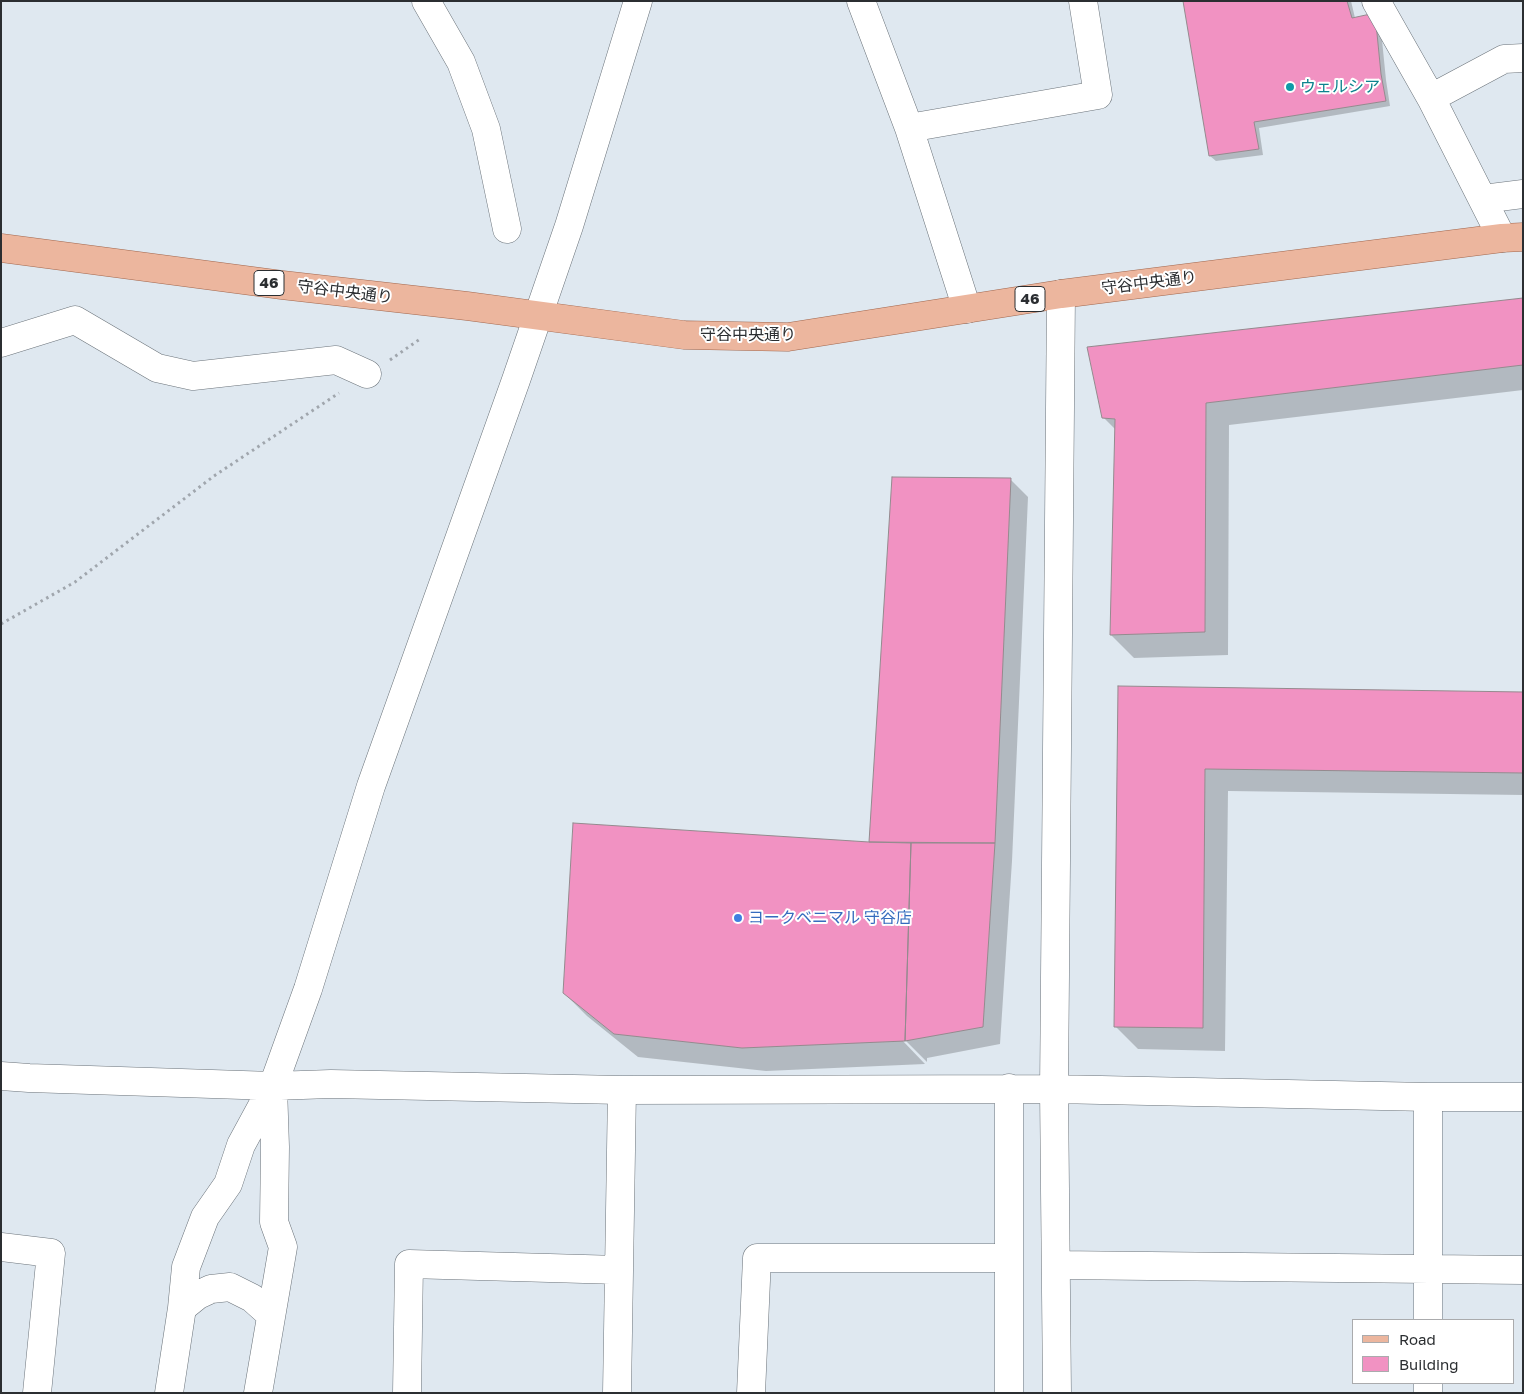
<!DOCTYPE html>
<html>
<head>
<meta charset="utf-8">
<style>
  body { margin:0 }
  #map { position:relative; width:1524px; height:1394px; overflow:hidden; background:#dfe8f0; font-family:"Golos Text",sans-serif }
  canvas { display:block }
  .frame { position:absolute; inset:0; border:2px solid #2b2e31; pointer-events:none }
  .legend { position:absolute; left:1352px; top:1319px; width:162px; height:65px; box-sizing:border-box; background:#fff; border:1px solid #aaabad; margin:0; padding:6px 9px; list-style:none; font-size:15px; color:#2b2e31 }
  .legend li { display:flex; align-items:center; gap:10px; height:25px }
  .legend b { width:25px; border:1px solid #aaabad }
</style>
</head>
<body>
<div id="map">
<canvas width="1524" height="1394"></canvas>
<div class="frame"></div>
<ul class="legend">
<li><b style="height:6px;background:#ecb69e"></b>Road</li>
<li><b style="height:14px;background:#f192c2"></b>Building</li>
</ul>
</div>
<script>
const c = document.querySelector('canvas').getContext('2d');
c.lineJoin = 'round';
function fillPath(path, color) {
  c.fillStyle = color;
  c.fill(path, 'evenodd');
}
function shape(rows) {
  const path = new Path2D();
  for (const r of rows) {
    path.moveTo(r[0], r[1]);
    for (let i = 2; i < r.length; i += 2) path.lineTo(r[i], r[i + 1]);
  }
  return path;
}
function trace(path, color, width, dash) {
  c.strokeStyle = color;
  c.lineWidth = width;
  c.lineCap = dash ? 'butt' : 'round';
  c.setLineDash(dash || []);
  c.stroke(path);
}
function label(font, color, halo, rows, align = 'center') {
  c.font = font + ' "Golos Text","Noto Sans JP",sans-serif';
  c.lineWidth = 4;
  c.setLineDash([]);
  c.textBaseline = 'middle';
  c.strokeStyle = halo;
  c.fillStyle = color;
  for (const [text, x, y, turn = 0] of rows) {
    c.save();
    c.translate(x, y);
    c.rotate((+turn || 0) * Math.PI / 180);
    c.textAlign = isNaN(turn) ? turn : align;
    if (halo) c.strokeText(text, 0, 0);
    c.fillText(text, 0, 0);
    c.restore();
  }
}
const shadow = shape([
  [1185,1,1351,1,1355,18,1380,20,1386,80,1390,106,1259,128,1263,155,1216,161,1210,156],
  [1523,299,1523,390,1229,425,1228,655,1134,658,1111,635,1116,430,1103,417],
  [893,478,1011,480,1028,497,1012,861,1000,1044,927,1058,927,1062,905,1040,902,1040,925,1064,766,1071,638,1057,587,1016,564,993,870,843],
  [1119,687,1523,693,1523,795,1228,791,1225,1051,1138,1049,1115,1026]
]);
const building = shape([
  [1183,1,1347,1,1352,18,1375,13,1381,74,1386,101,1254,122,1259,149,1209,156,1183,1],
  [1523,298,1523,365,1206,403,1205,632,1110,635,1115,419,1102,418,1087,347,1523,298],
  [892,477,1011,478,995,843,869,842,892,477],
  [1118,686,1523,692,1523,773,1205,769,1203,1028,1114,1027,1118,686],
  [573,823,869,842,911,843,905,1041,742,1048,614,1034,563,993,573,823],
  [911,843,995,843,983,1027,905,1041,911,843]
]);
const path = shape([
  [390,360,420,339],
  [1,624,75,582,214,476,339,393]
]);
const minor = shape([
  [426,1,461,62,486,129,507,229],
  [861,1,909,128,967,309],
  [1376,1,1431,98,1502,238],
  [1431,98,1504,59,1523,58],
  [909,128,1098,95,1083,1],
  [1483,199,1523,194],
  [1,343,75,320,157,368,193,376,336,360,367,374],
  [1,1076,29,1078,273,1086,331,1084,622,1090,1054,1089,1428,1097,1523,1097],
  [1009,1088,1009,1393],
  [1,1247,51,1253,37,1393],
  [1056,1265,1523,1270],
  [182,1308,198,1295,211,1289,230,1287,252,1298,271,1315],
  [1428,1320,1428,1097],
  [169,1393,182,1308,186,1267,205,1217,228,1184,241,1145,273,1086,308,989,371,786,516,380,569,226,638,1],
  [258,1393,283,1247,274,1222,275,1147,273,1087],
  [407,1393,409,1264,619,1270],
  [617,1393,622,1090],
  [751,1393,757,1258,1009,1258],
  [1057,1393,1054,1089,1061,294],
  [1428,1393,1428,1383]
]);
const major = shape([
  [1,248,282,285,467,306,684,335,788,337,1061,294,1502,238,1523,237]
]);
const markers = [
  [1290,87,5,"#0f9aa8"],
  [738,918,5,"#3f7fe0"]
];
const shields = [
  [269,283,30],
  [1030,299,30]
];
const shieldNames = [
  ["46",269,283],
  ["46",1030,299]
];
const cultureNames = [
  ["ウェルシア",1300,87]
];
const streetNames = [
  ["守谷中央通り",1149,283,-7],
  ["守谷中央通り",345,292,7],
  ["守谷中央通り",748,335]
];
const shopNames = [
  ["ヨークベニマル 守谷店",748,918]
];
fillPath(shadow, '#0003');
fillPath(building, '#f192c2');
trace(building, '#948a8e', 1);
trace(minor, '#6b737a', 29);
trace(major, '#a1674e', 29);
trace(path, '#a0a6ad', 3, [2.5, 4]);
trace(minor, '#fff', 28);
trace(major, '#ecb69e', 28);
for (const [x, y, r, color] of markers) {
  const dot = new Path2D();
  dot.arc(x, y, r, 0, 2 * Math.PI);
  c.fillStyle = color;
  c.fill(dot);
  trace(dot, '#fff', 2);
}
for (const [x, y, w] of shields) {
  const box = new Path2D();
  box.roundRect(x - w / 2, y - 12.5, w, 25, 4);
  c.fillStyle = '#fff';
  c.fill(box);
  trace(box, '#2b2e31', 1);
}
label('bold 15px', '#2b2e31', null, shieldNames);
label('16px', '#0d838f', '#fff', cultureNames, 'left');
label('16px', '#2b2e31', '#fff', streetNames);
label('16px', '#366cbe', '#fff', shopNames, 'left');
</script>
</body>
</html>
